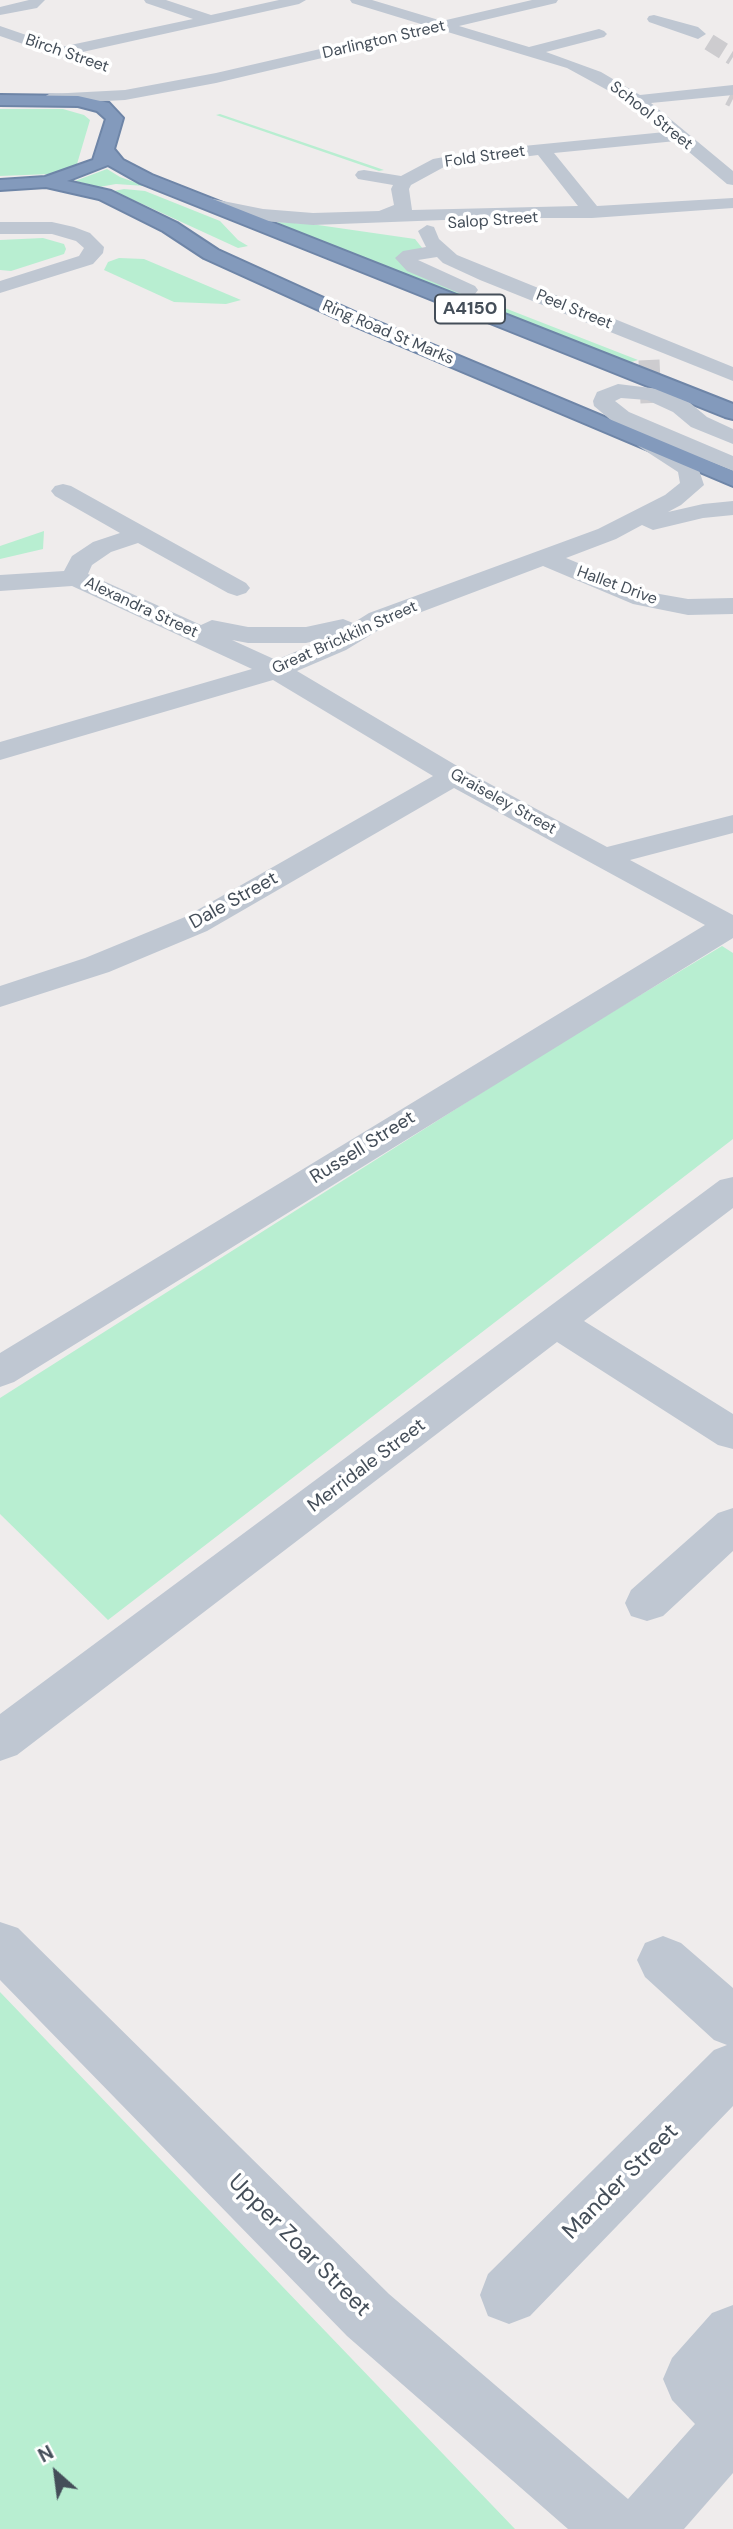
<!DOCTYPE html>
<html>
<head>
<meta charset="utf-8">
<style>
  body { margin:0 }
  #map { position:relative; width:733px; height:2529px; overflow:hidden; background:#efecec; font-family:"DM Sans",sans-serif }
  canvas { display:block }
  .north { position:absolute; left:21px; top:2438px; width:70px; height:70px; -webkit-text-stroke:5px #fff; paint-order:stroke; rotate:332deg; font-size:19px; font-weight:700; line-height:28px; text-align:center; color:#444e59 }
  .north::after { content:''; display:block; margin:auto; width:24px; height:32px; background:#444e59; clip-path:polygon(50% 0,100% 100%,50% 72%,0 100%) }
</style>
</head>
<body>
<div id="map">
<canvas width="733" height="2529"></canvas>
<div class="north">N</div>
</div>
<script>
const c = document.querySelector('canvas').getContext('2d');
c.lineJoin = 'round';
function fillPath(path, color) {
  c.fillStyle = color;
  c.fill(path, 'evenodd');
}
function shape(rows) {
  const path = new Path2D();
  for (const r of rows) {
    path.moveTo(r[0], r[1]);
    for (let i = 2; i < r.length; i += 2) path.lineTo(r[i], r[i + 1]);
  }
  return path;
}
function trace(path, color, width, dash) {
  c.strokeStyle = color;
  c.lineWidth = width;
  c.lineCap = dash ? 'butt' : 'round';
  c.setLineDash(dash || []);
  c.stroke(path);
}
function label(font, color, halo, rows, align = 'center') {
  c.font = font + ' "DM Sans",sans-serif';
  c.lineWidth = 7;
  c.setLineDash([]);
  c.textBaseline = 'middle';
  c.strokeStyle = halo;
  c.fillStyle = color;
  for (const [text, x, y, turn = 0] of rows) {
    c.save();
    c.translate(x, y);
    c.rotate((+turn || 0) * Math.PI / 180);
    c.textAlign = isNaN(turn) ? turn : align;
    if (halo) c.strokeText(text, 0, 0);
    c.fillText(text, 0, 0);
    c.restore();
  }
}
const green = shape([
  [0,109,63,109,84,115,90,120,77,164,67,170,50,174,0,176],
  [220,114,384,170,379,171,216,115],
  [107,169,120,177,145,186,116,184,99,187,75,181],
  [124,189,145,191,220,221,238,240,248,246,238,248,114,191],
  [278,222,311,224,415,239,423,249,404,252,443,284,638,360,628,363,277,224],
  [43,238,64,244,66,249,64,254,11,271,0,270,0,240],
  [119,258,144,259,241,300,226,304,174,302,104,270,108,262],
  [44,531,43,549,0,559,0,546],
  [722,946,733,953,733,1139,108,1620,0,1514,0,1398,552,1048],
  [0,1992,515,2529,0,2529]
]);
const minorTunnelFar1 = shape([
  [709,42,733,57],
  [729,97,733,99]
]);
const minorTunnel = shape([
  [649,360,651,403]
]);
const minor = shape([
  [29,0,45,0,37,8,0,15,0,7,29,0],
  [144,0,166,0,211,15,279,0,306,0,299,4,78,53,92,60,84,65,0,36,0,26,61,47,193,19,146,3,144,0],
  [350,0,372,0,442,21,532,0,558,0,556,3,459,26,529,47,599,29,604,31,607,34,604,37,546,52,601,72,640,95,733,85,733,95,651,103,733,171,733,185,727,184,676,141,554,153,597,206,733,198,733,208,592,218,496,218,313,225,263,221,202,207,199,203,208,198,263,209,313,213,379,211,394,205,391,189,393,185,358,179,355,175,358,171,364,170,401,176,433,159,483,150,665,132,631,103,567,68,441,30,216,83,125,100,49,104,41,99,49,94,125,90,216,73,424,25,352,3,350,0],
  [538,155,578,206,412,210,409,189,411,185,444,167,538,155],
  [654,15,698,27,706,34,698,39,649,22,647,19,649,16,654,15],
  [0,222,52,222,74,227,90,233,104,247,103,253,93,264,0,293,0,281,79,256,84,248,76,241,52,234,0,234,0,222],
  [427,225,434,227,439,239,457,255,733,367,733,381,480,280,443,263,437,257,418,260,475,286,478,290,475,294,461,294,407,271,395,258,403,251,426,247,418,231,427,225],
  [618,384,659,389,689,402,707,417,733,429,733,444,691,427,673,412,647,400,621,398,615,401,629,412,733,456,733,471,667,445,697,464,704,485,681,505,668,512,703,504,733,501,733,515,703,518,653,530,642,525,616,539,566,558,648,592,688,599,733,598,733,614,688,615,633,604,543,566,387,625,346,650,297,671,464,770,607,847,733,815,733,833,630,860,733,915,733,938,14,1382,0,1387,0,1353,705,925,454,788,207,931,109,972,0,1007,0,986,85,958,185,917,433,776,273,680,0,760,0,742,252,669,72,586,0,591,0,575,64,571,72,556,93,542,120,533,55,496,51,491,55,486,63,484,71,486,246,583,250,588,246,593,237,596,228,593,138,543,111,552,92,565,88,574,201,625,212,620,248,627,306,627,343,619,353,623,369,613,598,529,665,495,680,483,678,472,638,446,635,441,638,436,644,435,613,422,594,406,593,401,597,392,618,384],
  [328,638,276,660,232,640,248,643,306,643,328,638],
  [733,1177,733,1208,584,1321,733,1414,733,1449,718,1445,557,1342,17,1755,0,1761,0,1714,720,1180,733,1177],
  [733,1508,733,1551,663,1616,647,1621,631,1616,625,1603,631,1590,718,1513,733,1508],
  [0,1922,18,1928,389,2294,628,2499,695,2424,672,2400,663,2379,672,2358,712,2313,733,2305,733,2473,684,2529,568,2529,347,2336,0,1980,0,1922],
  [663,1936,681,1943,733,1988,733,2106,530,2316,509,2324,488,2316,480,2295,488,2274,714,2050,727,2045,714,2040,645,1977,637,1960,645,1943,663,1936]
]);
const highway = shape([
  [0,95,78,96,109,103,123,118,114,149,123,160,152,175,733,404,733,419,725,417,140,183,108,165,67,181,111,191,177,223,218,250,359,314,733,471,733,486,345,322,204,258,163,231,99,199,46,187,0,190,0,180,45,177,93,160,106,119,97,111,78,106,0,105,0,95]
]);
const farStreetnames = [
  ["Darlington Street",384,40,-13],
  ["Birch Street",67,54,19],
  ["School Street",651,116,38],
  ["Fold Street",485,157,-8],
  ["Salop Street",493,221,-4],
  ["Peel Street",574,310,22],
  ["Ring Road St Marks",388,333,23],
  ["Hallet Drive",617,586,20],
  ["Alexandra Street",141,608,25],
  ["Great Brickkiln Street",345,638,-24],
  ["Graiseley Street",503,802,29]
];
const shields = [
  [470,309,70]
];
const shieldNames = [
  ["A4150",470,309]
];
const streetNames = [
  ["Dale Street",234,901,-29],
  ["Russell Street",363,1148,-32],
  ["Merridale Street",367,1466,-37]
];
const nearStreetnames = [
  ["Mander Street",621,2182,-45],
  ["Upper Zoar Street",299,2246,45]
];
fillPath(green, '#b8eed1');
trace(minorTunnelFar1, '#cdcccf', 17, [17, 8]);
trace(minorTunnel, '#cdcccf', 21, [21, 10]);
trace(highway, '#6e85a7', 4);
fillPath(minor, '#bfc7d2');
fillPath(highway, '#839abc');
label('16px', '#444e59', '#fff', farStreetnames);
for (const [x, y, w] of shields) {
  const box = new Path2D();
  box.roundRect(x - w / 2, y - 14.5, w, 29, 5);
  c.fillStyle = '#fff';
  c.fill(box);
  trace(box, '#444e59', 2);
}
label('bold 18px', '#444e59', null, shieldNames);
label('19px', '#444e59', '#fff', streetNames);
label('23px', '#444e59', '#fff', nearStreetnames);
</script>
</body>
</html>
